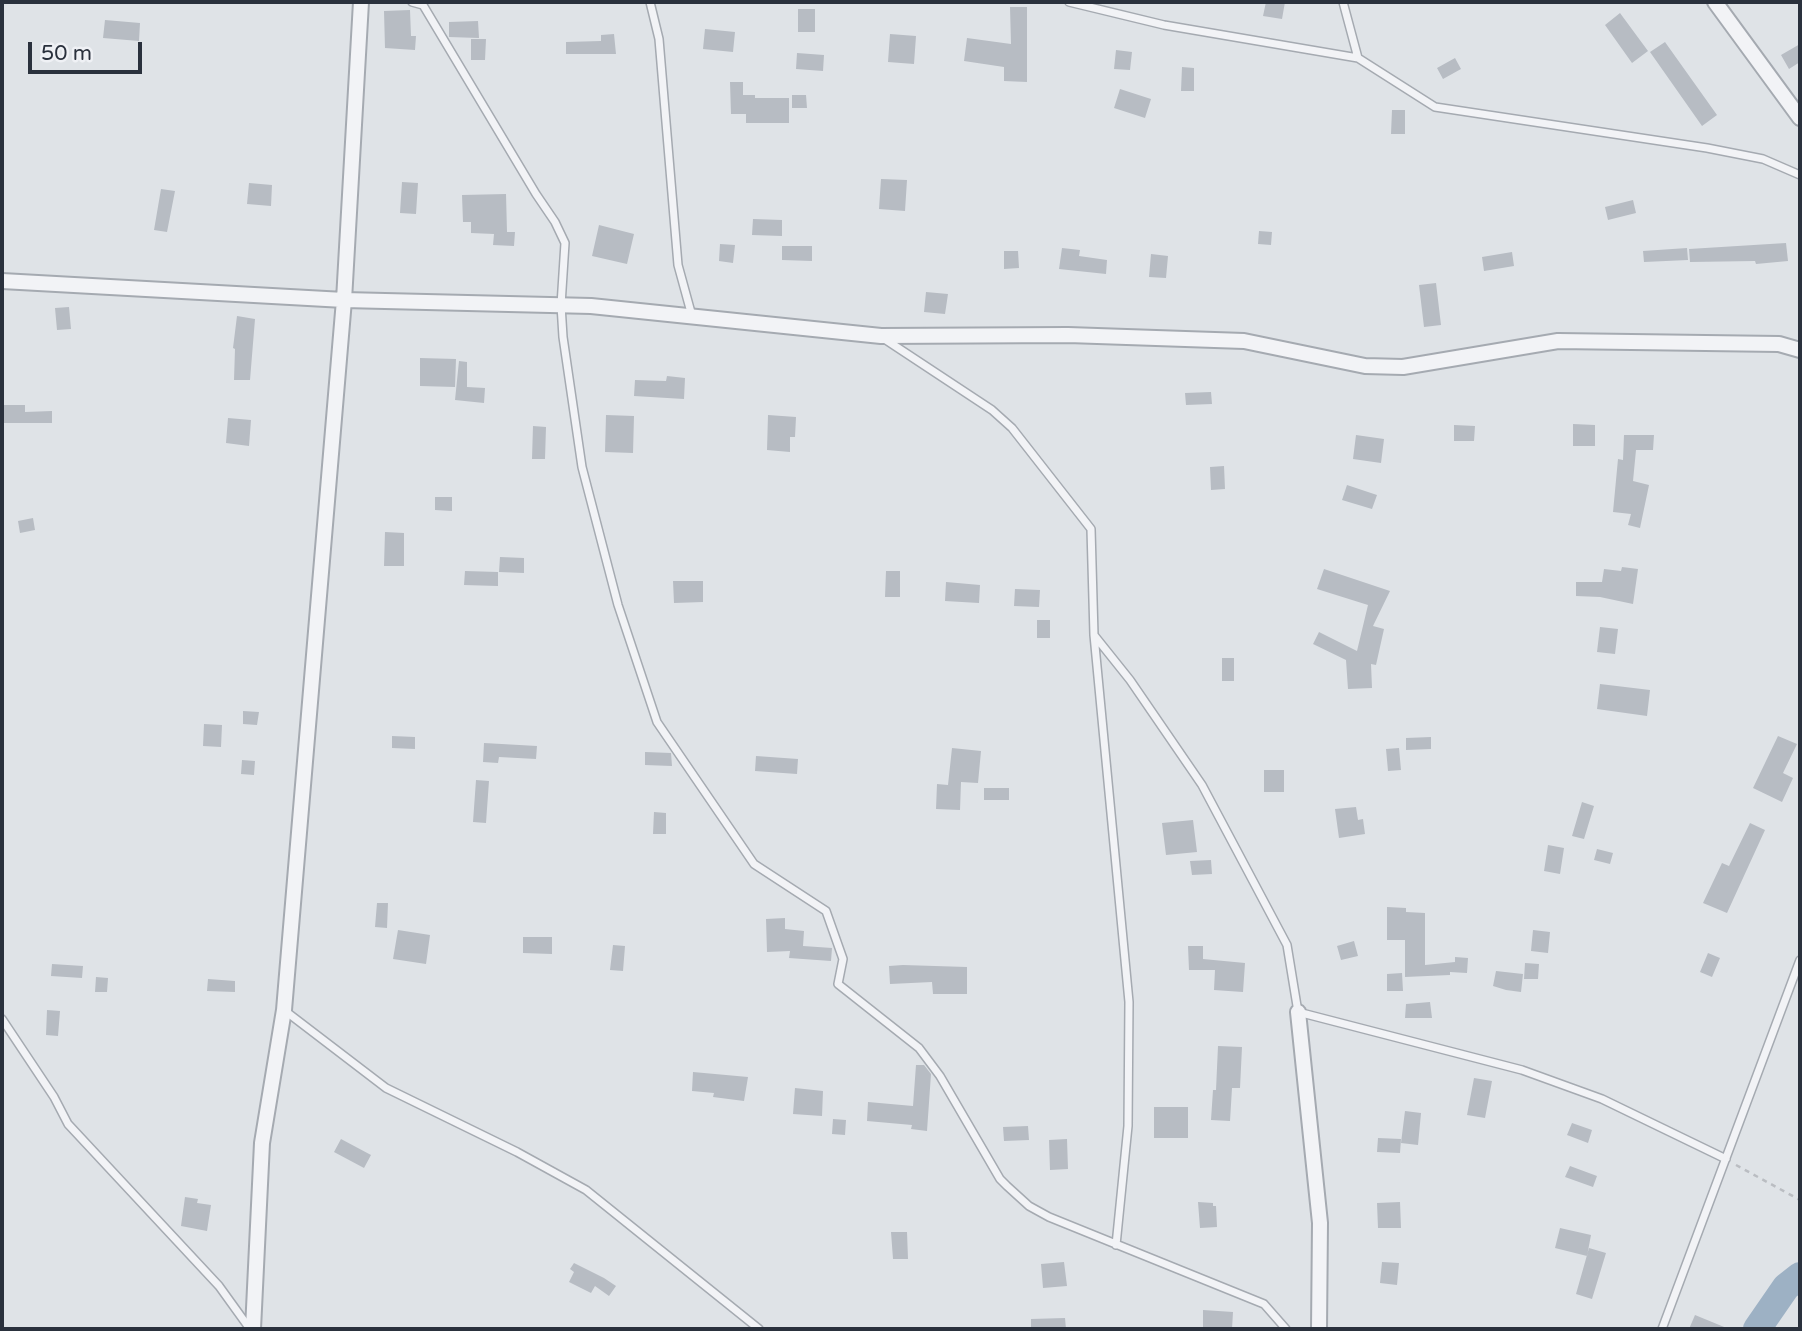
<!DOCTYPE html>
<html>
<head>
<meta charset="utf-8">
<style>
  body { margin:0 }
  #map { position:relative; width:1802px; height:1331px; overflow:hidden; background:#dfe3e7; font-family:"Varela Round",sans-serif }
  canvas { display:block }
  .frame { position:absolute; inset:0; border:4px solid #2a313d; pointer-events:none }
  .scale { position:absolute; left:28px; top:42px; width:114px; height:32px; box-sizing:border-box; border:4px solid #2a313d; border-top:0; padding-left:9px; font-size:21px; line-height:24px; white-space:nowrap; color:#2a313d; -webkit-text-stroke:5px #eff1f5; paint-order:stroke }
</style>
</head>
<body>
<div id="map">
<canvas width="1802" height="1331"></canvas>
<div class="frame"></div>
<div class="scale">50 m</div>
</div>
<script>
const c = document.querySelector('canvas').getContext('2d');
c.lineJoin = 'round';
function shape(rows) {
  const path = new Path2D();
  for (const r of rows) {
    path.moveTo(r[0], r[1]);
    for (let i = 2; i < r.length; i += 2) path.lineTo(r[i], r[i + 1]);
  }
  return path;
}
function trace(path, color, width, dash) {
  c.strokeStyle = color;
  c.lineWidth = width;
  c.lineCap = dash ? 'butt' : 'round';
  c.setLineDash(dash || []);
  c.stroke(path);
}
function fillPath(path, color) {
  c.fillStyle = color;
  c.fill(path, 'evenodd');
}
const river = shape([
  [1757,1329,1786,1287,1800,1276]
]);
const building = shape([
  [1266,2,1285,2,1282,19,1263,16],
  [1010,7,1027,7,1027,82,1004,81,1004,67,964,61,967,38,1011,44],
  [798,9,815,9,815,32,798,32],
  [410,10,411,36,416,36,415,50,385,48,384,11],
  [1620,13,1648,51,1632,63,1605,25],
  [105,20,140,23,139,41,103,38],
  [478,21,479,38,449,37,449,22],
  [705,29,735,32,733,52,703,49],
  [614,34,616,54,566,54,566,42,601,41,601,35],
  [890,34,916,36,914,64,888,62],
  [471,39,486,39,485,60,471,60],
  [1665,42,1717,115,1702,126,1650,52],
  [1800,44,1800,62,1789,69,1781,55],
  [1116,50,1132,52,1130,70,1114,69],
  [797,53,824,55,823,71,796,69],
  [1455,58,1461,69,1443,79,1437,68],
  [1182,67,1194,68,1194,91,1181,91],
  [730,82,743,82,743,95,755,95,755,98,789,98,789,123,746,123,746,114,731,114],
  [1120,89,1151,99,1145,118,1114,108],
  [792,95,806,95,807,108,792,108],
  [1392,110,1405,110,1405,134,1391,134],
  [881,179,907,180,905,211,879,209],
  [402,182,418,183,416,214,400,213],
  [249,183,272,185,271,206,247,204],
  [161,189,175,191,167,232,154,230],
  [506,194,507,232,515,232,514,246,493,245,494,234,471,233,471,222,463,222,462,195],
  [1633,200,1636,213,1608,220,1605,207],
  [753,219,782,220,782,236,752,235],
  [599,225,634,234,627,264,592,256],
  [1259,231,1272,232,1271,245,1258,244],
  [1786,243,1788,261,1756,264,1755,261,1690,262,1689,249],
  [720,244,735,245,733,263,719,261],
  [782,246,812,246,812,261,782,260],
  [1062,248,1080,250,1079,256,1107,260,1106,274,1059,269],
  [1687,248,1688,260,1644,262,1643,251],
  [1004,251,1018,251,1019,268,1004,269],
  [1512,252,1514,266,1484,271,1482,257],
  [1151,254,1168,256,1166,278,1149,277],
  [1436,283,1441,325,1424,327,1419,285],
  [926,292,948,294,945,314,924,312],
  [69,307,71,329,57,330,55,308],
  [237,316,255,319,250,380,234,380,235,349,233,348],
  [420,358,456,359,455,387,420,386],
  [459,361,467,362,467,387,485,388,484,403,455,400],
  [667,376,685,378,684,399,634,396,635,380,666,381],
  [1211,392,1212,404,1186,405,1185,393],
  [2,405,25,405,25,412,52,411,52,423,2,423],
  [606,415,634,416,633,453,605,452],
  [768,415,796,417,795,437,790,437,790,452,767,450],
  [228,418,251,420,249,446,226,443],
  [1573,424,1595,425,1595,446,1573,446],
  [1454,425,1475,426,1474,441,1454,441],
  [533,426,546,427,545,459,532,459],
  [1356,435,1384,439,1381,463,1353,459],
  [1624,435,1654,435,1653,450,1636,450,1633,481,1649,485,1640,528,1628,525,1631,514,1613,512,1618,459,1623,460],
  [1224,466,1225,489,1211,490,1210,467],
  [1347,485,1377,495,1372,509,1342,500],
  [435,497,452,497,452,511,435,510],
  [33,518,35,530,20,533,18,521],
  [385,532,404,533,404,566,384,566],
  [500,557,524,558,524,573,499,572],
  [1622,567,1638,569,1633,604,1600,597,1576,596,1576,582,1602,582,1604,569,1621,571],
  [1324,569,1390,591,1373,626,1384,629,1376,665,1371,664,1372,688,1348,689,1346,660,1313,644,1319,632,1357,651,1368,605,1317,589],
  [465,571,498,572,498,586,464,585],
  [886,571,900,571,900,597,885,597],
  [673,581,703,581,703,602,674,603],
  [946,582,980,585,979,603,945,601],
  [1015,589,1040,590,1039,607,1014,606],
  [1037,620,1050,620,1050,638,1037,638],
  [1600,627,1618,629,1615,654,1597,652],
  [1222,658,1234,658,1234,681,1222,681],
  [1600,684,1650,690,1647,716,1597,709],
  [243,711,259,712,257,725,243,724],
  [204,724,222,725,221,747,203,746],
  [392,736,415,737,415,749,392,748],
  [1778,736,1797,744,1783,773,1793,778,1782,802,1753,788],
  [1431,737,1431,749,1406,750,1406,738],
  [484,743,537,746,536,759,499,757,498,763,483,762],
  [952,748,981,751,978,783,961,782,960,810,936,809,937,784,948,785],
  [1399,748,1401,770,1388,771,1386,749],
  [645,752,671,753,672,766,645,765],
  [756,756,798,759,797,774,755,771],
  [242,760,255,761,254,775,241,774],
  [1264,770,1284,770,1284,792,1264,792],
  [476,780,489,781,486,823,473,822],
  [984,788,1009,788,1009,800,984,800],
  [1582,802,1594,806,1584,839,1572,836],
  [1356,807,1358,820,1363,819,1365,834,1339,838,1335,809],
  [654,812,666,813,666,834,653,834],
  [1193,820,1197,852,1166,855,1162,823],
  [1750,823,1765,830,1727,913,1703,903,1722,863,1729,866],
  [1548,845,1564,848,1560,874,1544,871],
  [1597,849,1613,853,1610,864,1594,860],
  [1211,860,1212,874,1192,875,1190,861],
  [377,903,388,903,387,928,375,927],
  [1387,907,1406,908,1406,912,1425,913,1425,965,1455,962,1455,957,1468,958,1467,973,1450,972,1450,975,1405,977,1405,940,1387,940],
  [785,918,785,929,804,931,803,946,832,948,831,961,789,958,790,951,767,952,766,919],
  [398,930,430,935,426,964,393,959],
  [1533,930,1550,932,1548,953,1531,951],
  [523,937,552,937,552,954,523,953],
  [1354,941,1358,956,1341,960,1337,946],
  [613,945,625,946,623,971,610,970],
  [1188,946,1203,946,1203,959,1245,963,1243,992,1214,990,1215,970,1189,970],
  [1708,953,1720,958,1712,977,1700,972],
  [1525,963,1539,964,1538,979,1524,979],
  [52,964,83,966,82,978,51,976],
  [903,965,967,967,967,994,933,994,932,982,890,984,889,966],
  [1496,971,1523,974,1521,992,1506,990,1493,986],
  [1402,973,1403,991,1387,991,1387,974],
  [96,977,108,978,107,992,95,992],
  [208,979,235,981,235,992,207,991],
  [1430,1002,1432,1018,1405,1018,1406,1004],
  [47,1010,60,1011,58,1036,46,1035],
  [1218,1046,1242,1047,1240,1088,1232,1088,1230,1121,1211,1120,1213,1090,1216,1090],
  [916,1065,924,1065,931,1074,927,1131,911,1129,912,1125,867,1121,868,1102,913,1106],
  [693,1072,748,1077,744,1101,713,1097,714,1093,692,1091],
  [1474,1078,1492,1081,1485,1118,1467,1115],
  [795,1088,823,1091,822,1116,793,1114],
  [1154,1107,1188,1107,1188,1138,1154,1138],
  [1405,1111,1421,1113,1418,1145,1401,1143],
  [833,1119,846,1120,845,1135,832,1134],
  [1572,1123,1592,1130,1588,1143,1567,1135],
  [1028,1126,1029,1140,1004,1141,1003,1127],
  [1378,1138,1401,1139,1400,1153,1377,1152],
  [341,1139,371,1155,364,1168,334,1152],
  [1067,1139,1068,1169,1050,1170,1049,1140],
  [1570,1166,1597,1176,1593,1187,1565,1177],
  [185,1197,198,1199,197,1203,211,1205,207,1231,181,1226],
  [1198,1202,1213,1203,1213,1206,1216,1206,1217,1227,1200,1228],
  [1400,1202,1401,1228,1378,1228,1377,1203],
  [1560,1228,1591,1235,1587,1256,1555,1248],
  [891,1232,907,1232,908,1259,893,1259],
  [1589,1248,1606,1253,1592,1299,1576,1294],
  [1064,1262,1067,1286,1043,1288,1041,1264],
  [1382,1262,1399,1263,1397,1285,1380,1283],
  [574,1263,604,1278,616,1286,609,1296,595,1286,591,1293,569,1282,574,1272,570,1269],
  [1203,1310,1233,1312,1232,1329,1203,1329],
  [1695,1315,1729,1329,1689,1329],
  [1065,1318,1066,1329,1031,1329,1031,1319]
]);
const path = shape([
  [1736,1165,1800,1200]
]);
const service = shape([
  [412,2,423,5,536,194,555,222,565,243,561,305,563,337,582,467,618,605,657,722,754,864,826,911,843,959,838,984,919,1048,940,1076,1000,1179,1007,1186,1029,1206,1049,1217,1264,1304,1286,1329],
  [650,2,659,39,678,265,692,316],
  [1069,2,1164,25,1358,58,1435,107,1707,148,1763,159,1800,175],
  [1343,2,1358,58],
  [883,338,992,410,1012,428,1091,529,1094,635,1130,680,1202,785,1287,945,1298,1012,1522,1070,1602,1099,1726,1159],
  [1094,635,1129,1002,1128,1126,1116,1245],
  [284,1010,386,1088,517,1152,586,1190,759,1329],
  [2,1019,54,1097,68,1124,219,1286,250,1329],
  [1662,1329,1800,960]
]);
const minor = shape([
  [1715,2,1800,118],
  [2,281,344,300,591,306,881,336,1068,335,1244,341,1365,366,1403,367,1558,341,1779,344,1800,350],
  [1298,1012,1320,1223,1319,1329],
  [253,1329,262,1143,284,1010,344,300,361,2]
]);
trace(river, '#9db1c4', 28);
fillPath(building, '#b7bcc3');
trace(service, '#a5aab1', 10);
trace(minor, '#a5aab1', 18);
trace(path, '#babdc2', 2.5, [5, 5]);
trace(service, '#f2f3f6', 7);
trace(minor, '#f2f3f6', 14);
</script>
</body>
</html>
